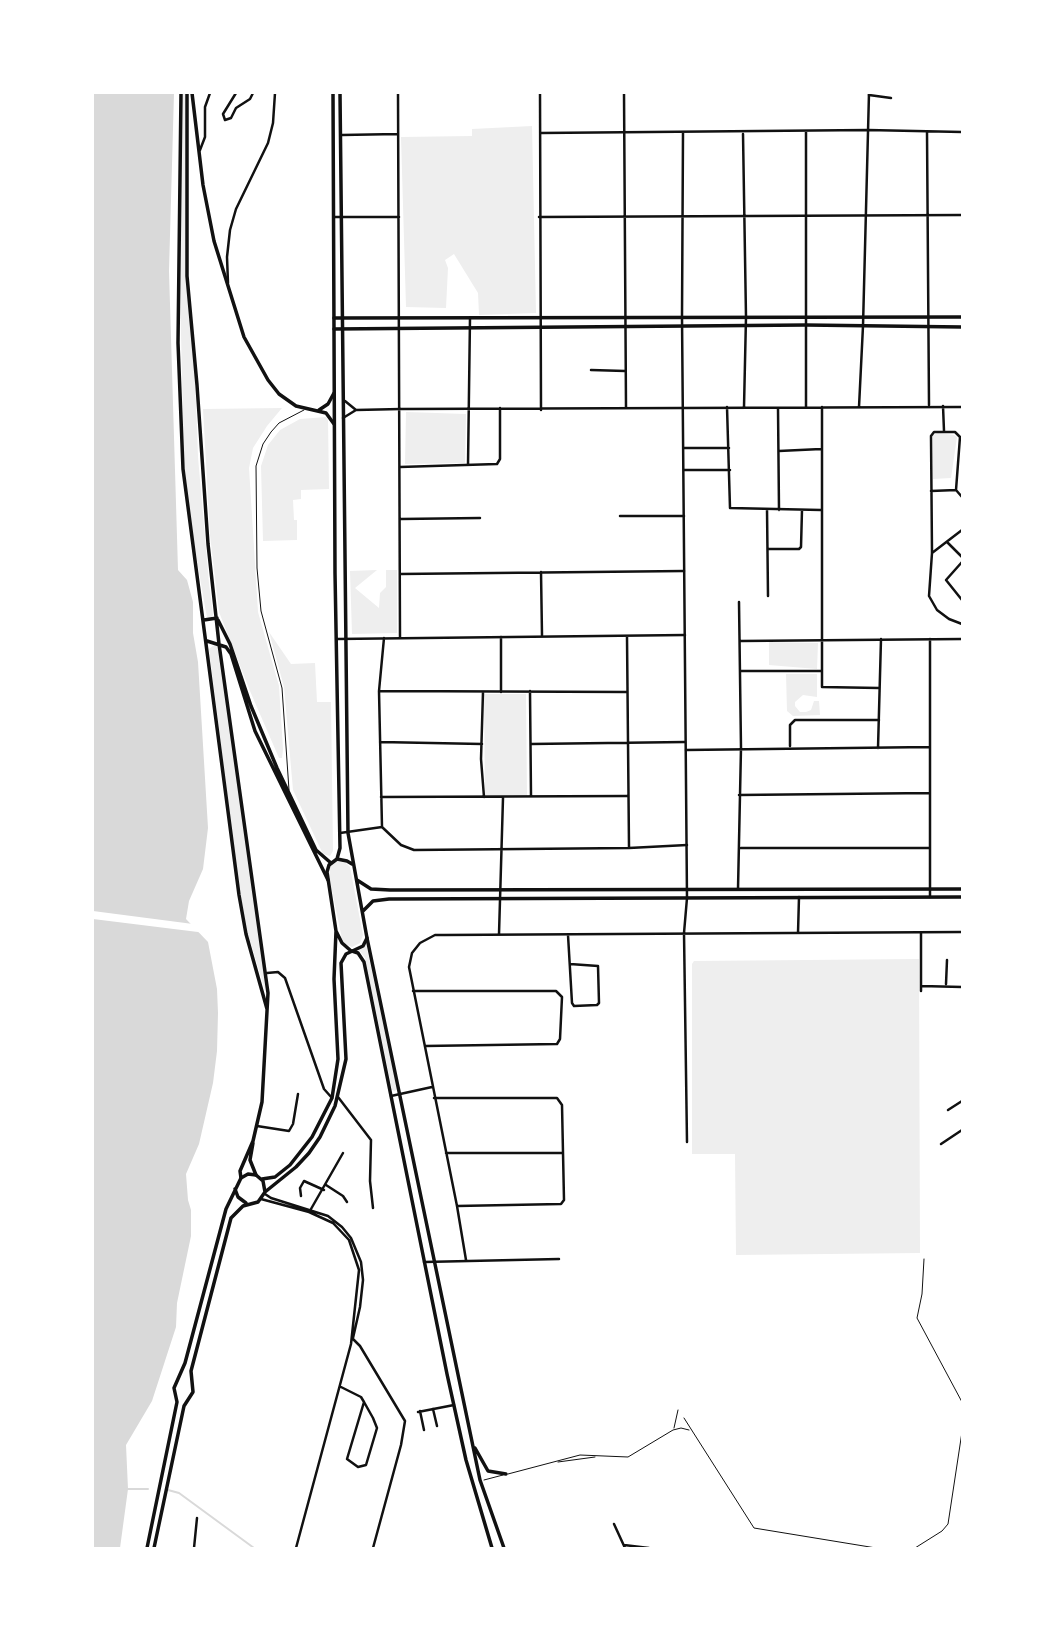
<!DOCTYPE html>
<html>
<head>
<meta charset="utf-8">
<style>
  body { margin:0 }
  #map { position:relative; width:1055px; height:1641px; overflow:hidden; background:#fff; font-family:Inter,sans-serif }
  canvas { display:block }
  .frame { position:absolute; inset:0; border:94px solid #fff; pointer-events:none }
</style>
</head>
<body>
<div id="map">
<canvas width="1055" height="1641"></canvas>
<div class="frame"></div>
</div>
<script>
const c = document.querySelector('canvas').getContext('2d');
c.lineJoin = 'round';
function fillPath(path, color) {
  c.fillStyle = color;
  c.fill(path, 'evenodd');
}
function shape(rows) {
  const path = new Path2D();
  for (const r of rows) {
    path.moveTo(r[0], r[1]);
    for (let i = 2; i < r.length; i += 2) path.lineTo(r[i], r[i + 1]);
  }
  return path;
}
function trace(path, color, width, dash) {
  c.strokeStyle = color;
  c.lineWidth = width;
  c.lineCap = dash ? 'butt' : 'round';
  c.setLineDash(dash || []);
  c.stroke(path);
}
const green = shape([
  [182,93,185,93,186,280,195,377,198,457,209,583,213,615,210,619,207,617,205,607,191,525,184,462,180,291],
  [532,126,536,313,479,315,478,293,454,254,445,260,448,268,446,308,406,307,401,137,472,136,472,129],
  [282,408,267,426,253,448,249,468,258,612,279,686,283,749,282,758,279,758,250,691,219,612,210,535,203,409],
  [406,412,466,414,465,463,405,464],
  [326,417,328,420,329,489,301,490,301,499,293,500,294,520,297,520,297,540,263,541,261,466,268,445,280,430,300,419],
  [938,433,954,435,957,437,951,478,933,479,933,435],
  [377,570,355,588,379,608,380,593,386,587,386,570,397,570,397,633,352,634,350,571],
  [269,632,291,664,315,663,317,702,331,702,333,851,330,856,323,854,293,790,284,687],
  [769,642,818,643,817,669,769,665],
  [214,645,218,646,264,964,265,990,247,931,238,880,209,649],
  [786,674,817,674,817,697,803,695,795,702,795,706,800,712,806,712,811,710,814,701,819,701,820,715,793,716,787,711],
  [484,694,526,694,527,797,485,798],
  [337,861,346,863,350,867,363,935,360,943,352,947,345,944,342,939,329,876,330,866],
  [366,944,397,1089,395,1091,392,1090,365,958,359,950],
  [919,959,920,1253,736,1255,735,1154,692,1154,692,964,694,961]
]);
const water = shape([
  [93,93,174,93,169,271,178,570,187,580,193,602,193,633,198,662,208,828,203,869,189,901,186,919,208,942,217,989,218,1013,217,1051,213,1083,199,1144,186,1174,188,1200,191,1210,191,1236,177,1303,176,1327,152,1401,126,1445,128,1489,120,1548,93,1548]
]);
const pier = shape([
  [93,911,193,924,206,933,93,919]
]);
const stream = shape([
  [128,1489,148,1489],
  [168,1490,179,1493,254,1548]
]);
const service = shape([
  [289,790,282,688,261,611,257,568,256,466,263,444,271,432,279,423,304,410],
  [924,1259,922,1294,917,1318,962,1402],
  [684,1418,754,1528,876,1548],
  [674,1428,678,1410],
  [558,1462,595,1457],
  [508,1474,580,1455,628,1457,673,1430,681,1428,689,1430],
  [484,1480,503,1475],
  [915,1548,942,1531,948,1524,962,1432]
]);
const minor = shape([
  [236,93,223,114,225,120,231,118,236,108,250,99,253,93],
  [398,93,400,637],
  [540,93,541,410],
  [624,93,626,408],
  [869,95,891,98],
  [806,131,806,407],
  [927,132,929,405],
  [541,133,868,130,962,132],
  [743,134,746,317,744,407],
  [342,135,398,134],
  [200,150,205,137,205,107,210,93],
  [335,217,399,217],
  [539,217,962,215],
  [228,283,227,257,230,230,236,209,268,143,273,123,275,93],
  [682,316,683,132],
  [591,370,625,371],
  [345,401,356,410],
  [943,406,944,431],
  [727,407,730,508,821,510],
  [822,407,822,687,879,688],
  [859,407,863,326],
  [778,408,779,510],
  [343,418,356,410,401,409,962,407],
  [684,448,729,448],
  [779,451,821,449],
  [468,465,470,318],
  [400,467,497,464,500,459,500,408],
  [684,470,730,470],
  [956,490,960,437,955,432,934,432,931,436,932,553,929,596,937,610,949,619,962,624],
  [956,490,962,497],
  [931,491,956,490],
  [767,509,768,596],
  [620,516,684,516],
  [401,519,480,518],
  [947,542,962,557],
  [769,549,799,549,801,547,802,510],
  [932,553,962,530],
  [962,562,946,580,962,600],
  [541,572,542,635],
  [400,574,684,571],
  [501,637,501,692],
  [627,637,629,847],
  [337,639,685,635],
  [930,639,930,897],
  [741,641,962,639],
  [741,671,821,671],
  [379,691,627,692],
  [530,691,531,796],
  [483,692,481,759,484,797],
  [380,742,482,744],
  [531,744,685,742],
  [790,746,790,725,795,720,879,720],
  [878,748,881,639],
  [686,750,930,747],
  [739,795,930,793],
  [381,797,627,796],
  [382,827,401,845,414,850,629,848,687,845],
  [382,827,379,691,384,638],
  [340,833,382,827],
  [741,848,930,848],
  [738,889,741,748,739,602],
  [687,898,684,933,687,1142],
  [798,933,799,897],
  [499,934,503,798],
  [568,935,572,1003,574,1006,597,1005,599,1003,598,966,570,964],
  [267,973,278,972,285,978,324,1089,332,1098],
  [946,984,947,960],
  [921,986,962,987],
  [413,991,556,991,562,997,560,1039,557,1044,425,1046],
  [921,991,921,933],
  [391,1096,432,1087],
  [338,1097,371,1140,370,1181,373,1208],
  [434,1098,557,1098,562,1105,564,1200,561,1204,457,1206],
  [948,1110,962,1101],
  [257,1126,289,1131,293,1124,298,1094],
  [941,1144,962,1130],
  [446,1153,562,1153],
  [326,1185,343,1196,347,1202],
  [265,1194,271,1198,328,1216,342,1227,351,1238,361,1262,363,1280,360,1307,353,1338],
  [301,1196,300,1188,304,1181,324,1190],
  [261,1199,309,1212,333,1223,349,1240,359,1270,351,1344,296,1548],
  [311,1209,343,1153],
  [466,1260,457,1206,409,967,412,953,420,943,435,935,444,935,962,932],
  [424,1262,559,1259],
  [353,1339,360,1346,405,1421,401,1445,373,1548],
  [341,1387,361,1397,364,1402,373,1418,377,1428,366,1465,358,1467,347,1459,364,1402],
  [433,1409,437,1426],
  [420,1411,424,1430],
  [418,1412,454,1405],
  [614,1524,625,1548],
  [624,1545,649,1548],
  [194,1548,197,1518]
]);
const tertiary = shape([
  [682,317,687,898],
  [863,326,869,93]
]);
const secondary = shape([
  [181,93,178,343,183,469,239,895,246,934,267,1009],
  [187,93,187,276,197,385,208,544,219,644,268,993,262,1102,253,1141,240,1171,241,1178],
  [192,93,203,185,214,241,244,337,268,380,279,394,296,406,326,413,334,424],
  [334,318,962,317],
  [334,329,806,325,962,327],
  [319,410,328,404,334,393],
  [204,620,217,618],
  [218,620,230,644,251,706,277,768,316,850,331,863],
  [207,641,226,647,231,654,255,731,328,880],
  [367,938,480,1480,504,1548],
  [352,951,358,953,364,962,447,1374,466,1460,492,1548],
  [253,1143,250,1160,256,1175],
  [475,1448,488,1471,506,1474]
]);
const primary = shape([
  [333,93,335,573,340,848,337,859],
  [357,880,371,889,390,890,962,889],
  [363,911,373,901,389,899,962,897],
  [350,950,342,943,336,931,327,872,329,865,337,859,347,861,352,864],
  [262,1179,275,1177,290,1165,312,1137,332,1098,338,1059,334,979,336,931],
  [235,1189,238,1197,246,1203],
  [265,1192,296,1167,309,1153,320,1137,335,1106,346,1059,341,963,346,954,363,946,367,938,348,833,340,93],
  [147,1548,177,1402,174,1388,185,1363,226,1209,241,1178,248,1174,256,1175,263,1181,265,1192,258,1202,243,1206,231,1218,191,1371,193,1392,184,1406,154,1548]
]);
fillPath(green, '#eee');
fillPath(water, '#d9d9d9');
fillPath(pier, '#fff');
trace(stream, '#d9d9d9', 2);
trace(service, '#111', 1);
trace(minor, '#111', 2.5);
trace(tertiary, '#111', 2.5);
trace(secondary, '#111', 3.5);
trace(primary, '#111', 3.5);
</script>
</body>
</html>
